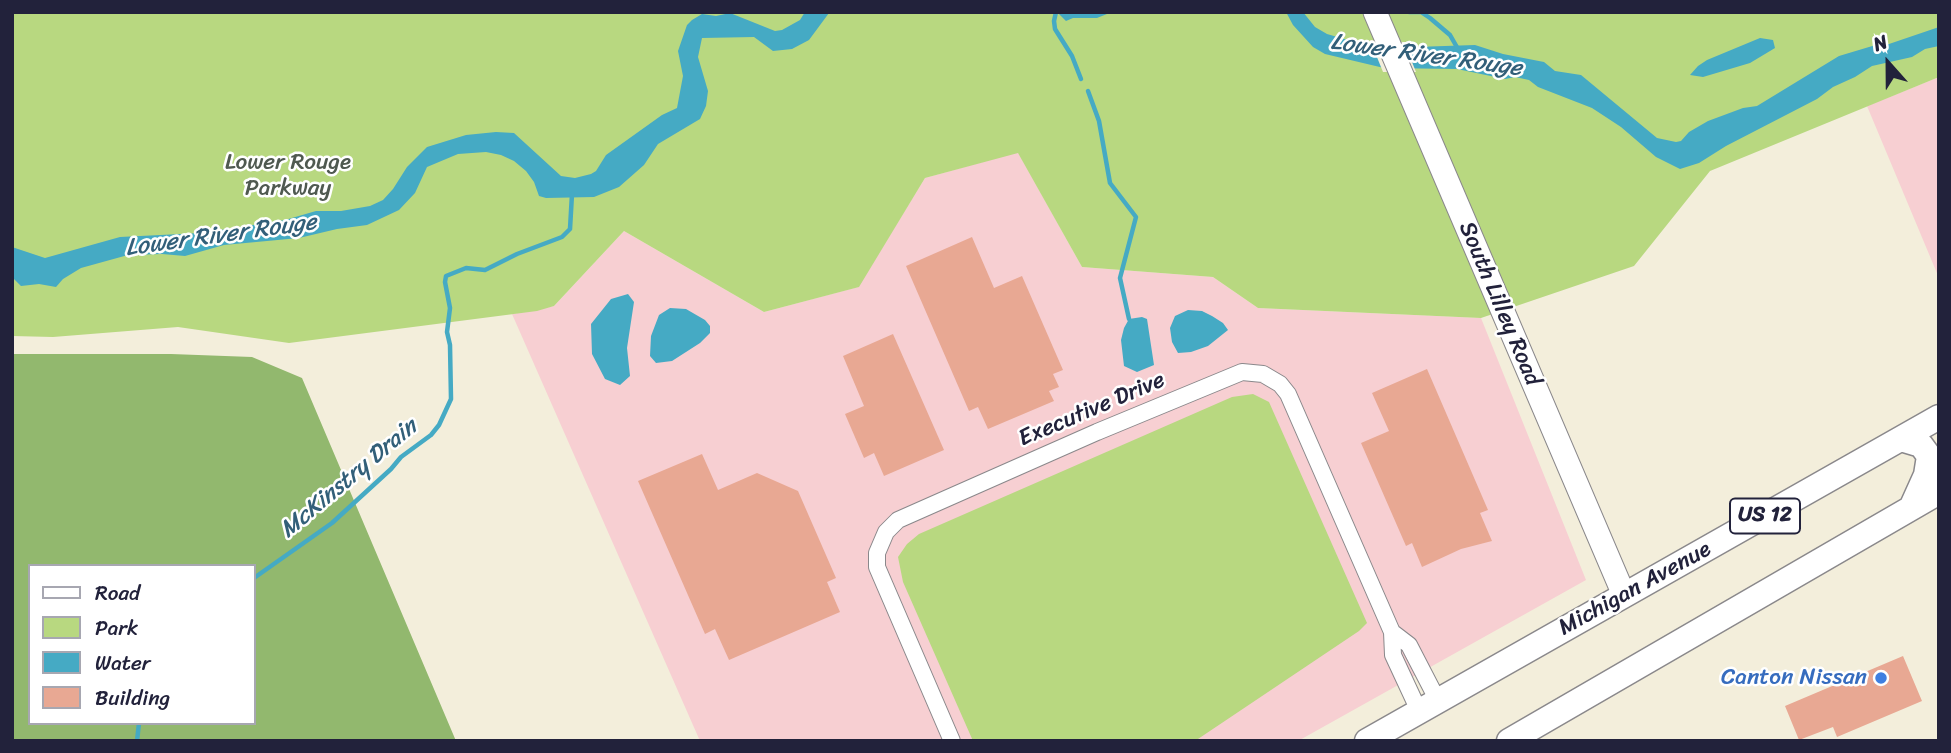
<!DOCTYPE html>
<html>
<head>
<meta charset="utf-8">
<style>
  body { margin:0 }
  #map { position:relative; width:1951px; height:753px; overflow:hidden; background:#f3eedb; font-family:Sriracha,sans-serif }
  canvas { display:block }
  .frame { position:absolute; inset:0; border:14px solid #22223b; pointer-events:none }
  .legend { position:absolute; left:28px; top:564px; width:228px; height:161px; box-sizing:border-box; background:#fff; border:2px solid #a7a7b1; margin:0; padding:9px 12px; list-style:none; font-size:21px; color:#22223b }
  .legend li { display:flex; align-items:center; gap:14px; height:35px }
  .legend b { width:35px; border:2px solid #a7a7b1 }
  .north { position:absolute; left:1853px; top:28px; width:70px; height:70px; -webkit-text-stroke:5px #fff; paint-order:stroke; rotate:339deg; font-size:19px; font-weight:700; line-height:28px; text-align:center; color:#22223b }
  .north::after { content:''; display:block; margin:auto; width:24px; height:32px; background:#22223b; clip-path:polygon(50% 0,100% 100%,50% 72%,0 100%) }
</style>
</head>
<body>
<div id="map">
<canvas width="1951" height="753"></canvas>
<div class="frame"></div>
<ul class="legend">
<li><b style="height:9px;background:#fff"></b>Road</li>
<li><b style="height:19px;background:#b8d880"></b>Park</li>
<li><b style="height:19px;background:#45aac4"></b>Water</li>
<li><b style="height:19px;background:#e8a893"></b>Building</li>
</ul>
<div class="north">N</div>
</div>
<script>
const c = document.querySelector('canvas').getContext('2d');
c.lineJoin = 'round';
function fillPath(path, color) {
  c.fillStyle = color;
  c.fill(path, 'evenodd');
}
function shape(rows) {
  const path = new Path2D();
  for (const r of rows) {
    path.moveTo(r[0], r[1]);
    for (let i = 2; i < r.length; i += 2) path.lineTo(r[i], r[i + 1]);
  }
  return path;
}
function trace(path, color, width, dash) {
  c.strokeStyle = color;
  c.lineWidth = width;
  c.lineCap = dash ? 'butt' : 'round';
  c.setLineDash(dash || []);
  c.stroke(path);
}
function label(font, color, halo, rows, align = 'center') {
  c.font = font + ' Sriracha,sans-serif';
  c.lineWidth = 5;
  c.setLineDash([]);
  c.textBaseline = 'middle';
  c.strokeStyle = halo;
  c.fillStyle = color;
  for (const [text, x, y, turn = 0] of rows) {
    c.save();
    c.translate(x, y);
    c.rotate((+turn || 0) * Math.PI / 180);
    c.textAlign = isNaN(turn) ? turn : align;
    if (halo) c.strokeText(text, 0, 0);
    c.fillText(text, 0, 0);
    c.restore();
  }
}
const built = shape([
  [1939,77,1939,278,1867,106],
  [1018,152,1082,267,1213,277,1258,308,1481,318,1586,580,1298,741,700,741,512,314,554,306,624,231,764,312,858,287,925,178]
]);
const green = shape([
  [12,12,1939,12,1939,77,1710,171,1634,266,1481,318,1258,308,1213,277,1082,267,1018,153,925,178,859,287,764,312,624,231,554,306,537,311,289,343,178,327,53,337,12,336],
  [1253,394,1269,402,1367,623,1359,631,1195,741,973,741,903,582,898,557,907,544,919,534,1232,397]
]);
const forest = shape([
  [12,354,171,354,252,357,302,378,456,741,12,741],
  [30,566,254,566,254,723,30,723]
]);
const water = shape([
  [805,12,829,13,809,40,792,49,773,51,754,37,702,38,698,57,708,91,706,106,700,119,658,144,644,165,619,187,594,197,546,198,539,196,534,182,526,171,514,161,501,155,486,152,458,154,427,167,415,193,399,210,367,225,337,229,299,238,224,245,185,256,162,254,128,255,81,268,63,279,56,287,39,284,21,286,12,277,12,247,45,258,120,237,201,233,285,220,316,211,341,211,370,206,383,200,393,189,407,167,427,147,466,135,496,132,514,133,561,176,575,178,591,174,596,171,606,155,662,115,677,108,683,76,678,51,687,25,692,20,702,14,716,16,730,13,775,31,782,30,800,20],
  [1057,12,1112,12,1097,18,1073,18,1066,21],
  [1286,12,1303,12,1315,27,1327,34,1358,43,1415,47,1475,45,1503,54,1544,62,1555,71,1581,75,1657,138,1676,142,1681,141,1689,132,1708,121,1743,108,1757,106,1839,56,1879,44,1889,44,1939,27,1939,46,1925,49,1912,57,1872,66,1855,77,1833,87,1817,99,1726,146,1699,163,1680,169,1656,157,1621,127,1592,108,1538,87,1529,80,1515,77,1505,79,1457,69,1384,68,1325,54,1313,47,1293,25],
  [1760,38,1773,40,1775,48,1750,63,1703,77,1690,75,1698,66,1707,60],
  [628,294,634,302,627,348,630,376,620,385,605,379,592,354,591,324,611,299],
  [670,308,686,309,705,320,710,326,710,333,700,343,672,361,656,363,650,356,651,336,659,315],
  [1188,310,1202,311,1212,316,1223,323,1228,330,1208,346,1191,352,1178,353,1172,342,1170,328,1175,316],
  [1142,317,1147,319,1154,365,1137,372,1124,366,1121,340,1124,328,1129,319]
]);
const pier = shape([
  [1370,40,1404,42,1416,72,1383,72]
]);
const stream = shape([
  [1056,12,1054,21,1055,29,1072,56,1081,79],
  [1409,12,1421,12,1430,18,1450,35,1458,49],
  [1088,91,1099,121,1110,183,1136,217,1120,278,1129,319],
  [254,578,332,523,391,469,401,457,431,435,439,425,451,399,450,345,447,332,450,308,445,282,446,276,466,268,485,270,517,254,562,237,570,229,572,194],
  [137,741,139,723]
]);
const building = shape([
  [972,237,994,288,1022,276,1063,370,1053,374,1059,387,1049,391,1054,401,988,429,978,407,969,411,906,266],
  [893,334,944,450,884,476,874,453,864,458,845,414,864,406,843,356],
  [1427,369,1488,510,1480,513,1492,541,1461,549,1422,567,1412,543,1406,546,1361,443,1389,431,1372,393],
  [702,454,718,490,757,473,798,491,836,578,827,582,840,612,729,660,715,629,705,634,638,481],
  [1903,656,1922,701,1837,737,1833,727,1799,740,1785,706]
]);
const street = shape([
  [1392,632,1409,645,1438,701],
  [952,741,877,567,877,553,886,532,898,520,1097,432,1242,372,1263,374,1280,384,1288,394,1392,632,1393,655,1419,711]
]);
const secondary = shape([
  [1375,12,1624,595]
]);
const primary = shape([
  [1901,439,1921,445,1929,456,1926,475,1912,506],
  [1367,741,1939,417],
  [1509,741,1939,492]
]);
const markers = [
  [1881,678,7,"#3f7fe0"]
];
const shields = [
  [1765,516,70]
];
const shieldNames = [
  ["US 12",1765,516]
];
const parkNames = [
  ["Lower Rouge",288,163],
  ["Parkway",288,189]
];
const streetNames = [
  ["South Lilley Road",1499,304,67],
  ["Executive Drive",1092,410,-23],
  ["Michigan Avenue",1635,589,-29]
];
const shopNames = [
  ["Canton Nissan",1867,678]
];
const waterNames = [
  ["Lower River Rouge",1426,56,8],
  ["Lower River Rouge",221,236,-8],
  ["McKinstry Drain",349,479,-40]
];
fillPath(built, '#f7cfd2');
fillPath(green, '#b8d880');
fillPath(forest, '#92b86e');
fillPath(water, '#45aac4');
fillPath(pier, '#f3eedb');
trace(stream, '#45aac4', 4.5);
fillPath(building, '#e8a893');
trace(street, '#8a888b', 18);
trace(secondary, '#8a888b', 25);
trace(primary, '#8a888b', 27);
trace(street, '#fff', 16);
trace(secondary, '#fff', 23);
trace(primary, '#fff', 24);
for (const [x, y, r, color] of markers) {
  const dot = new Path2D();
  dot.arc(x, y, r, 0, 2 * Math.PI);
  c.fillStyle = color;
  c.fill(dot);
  trace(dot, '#fff', 2.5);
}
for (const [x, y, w] of shields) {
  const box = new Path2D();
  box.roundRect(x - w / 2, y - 17.5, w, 35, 5);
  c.fillStyle = '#fff';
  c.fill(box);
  trace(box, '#22223b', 2);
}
label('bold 21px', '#22223b', null, shieldNames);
label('23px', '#4f5950', '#fff', parkNames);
label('23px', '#22223b', '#fff', streetNames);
label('23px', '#366cbe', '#fff', shopNames, 'right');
label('italic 24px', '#325f79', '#fff', waterNames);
</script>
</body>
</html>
